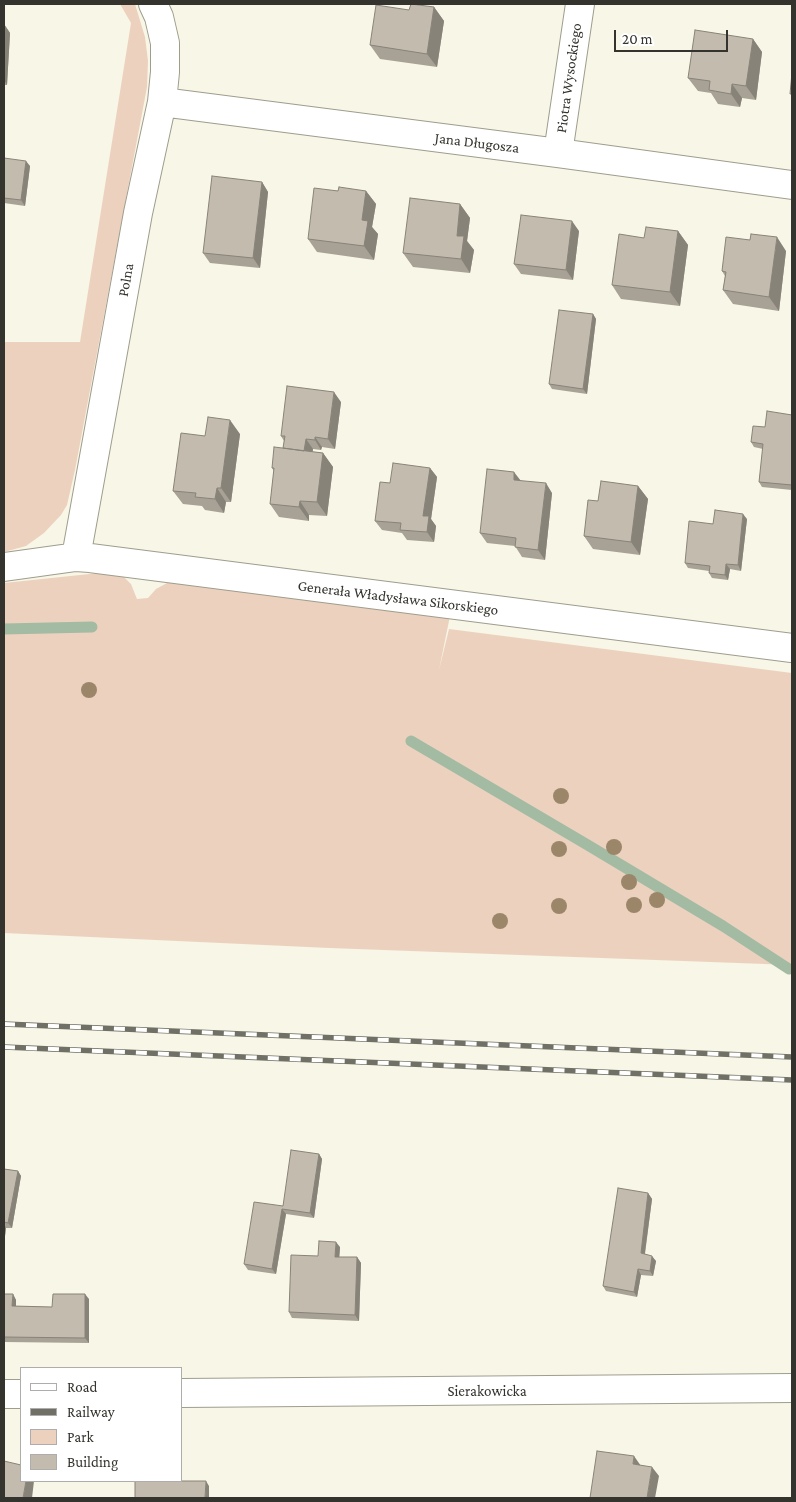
<!DOCTYPE html>
<html>
<head>
<meta charset="utf-8">
<style>
  body { margin:0 }
  #map { position:relative; width:796px; height:1502px; overflow:hidden; background:#f8f6e6; font-family:"Crimson Pro",serif }
  canvas { display:block }
  .frame { position:absolute; inset:0; border:5px solid #34332d; pointer-events:none }
  .legend { position:absolute; left:20px; top:1367px; width:162px; height:115px; box-sizing:border-box; background:#fff; border:1px solid #aeadab; margin:0; padding:6px 9px; list-style:none; font-size:15px; color:#34332d }
  .legend li { display:flex; align-items:center; gap:10px; height:25px }
  .legend b { width:25px; border:1px solid #aeadab }
  .scale { position:absolute; left:614px; top:30px; width:114px; height:22px; box-sizing:border-box; border:2px solid #34332d; border-top:0; padding-left:6px; font-size:15px; line-height:18px; white-space:nowrap; color:#34332d; -webkit-text-stroke:4px #fff; paint-order:stroke }
</style>
</head>
<body>
<div id="map">
<canvas width="796" height="1502"></canvas>
<div class="frame"></div>
<ul class="legend">
<li><b style="height:6px;background:#fff"></b>Road</li>
<li><b style="height:6px;background:#717067"></b>Railway</li>
<li><b style="height:14px;background:#ecd2be"></b>Park</li>
<li><b style="height:14px;background:#c3bbad"></b>Building</li>
</ul>
<div class="scale">20 m</div>
</div>
<script>
const c = document.querySelector('canvas').getContext('2d');
c.lineJoin = 'round';
function fillPath(path, color) {
  c.fillStyle = color;
  c.fill(path, 'evenodd');
}
function shape(rows) {
  const path = new Path2D();
  for (const r of rows) {
    path.moveTo(r[0], r[1]);
    for (let i = 2; i < r.length; i += 2) path.lineTo(r[i], r[i + 1]);
  }
  return path;
}
function trace(path, color, width, dash) {
  c.strokeStyle = color;
  c.lineWidth = width;
  c.lineCap = dash ? 'butt' : 'round';
  c.setLineDash(dash || []);
  c.stroke(path);
}
function label(font, color, halo, rows, align = 'center') {
  c.font = font + ' "Crimson Pro",serif';
  c.lineWidth = 5;
  c.setLineDash([]);
  c.textBaseline = 'middle';
  c.strokeStyle = halo;
  c.fillStyle = color;
  for (const [text, x, y, turn = 0] of rows) {
    c.save();
    c.translate(x, y);
    c.rotate((+turn || 0) * Math.PI / 180);
    c.textAlign = isNaN(turn) ? turn : align;
    if (halo) c.strokeText(text, 0, 0);
    c.fillText(text, 0, 0);
    c.restore();
  }
}
const green = shape([
  [120,4,135,4,145,37,148,61,147,87,75,470,67,505,61,515,44,533,26,546,4,552,4,342,80,342,131,23],
  [99,573,120,573,131,584,137,599,148,598,156,589,167,583,178,580,450,616,439,670,449,629,792,673,792,965,329,948,4,933,4,583]
]);
const stream = shape([
  [4,629,92,627],
  [411,741,586,844,723,926,789,969]
]);
const minor = shape([
  [162,102,558,153,792,185],
  [558,153,580,4],
  [76,557,138,213,162,102,165,72,165,43,159,17,153,4],
  [4,567,76,557,90,558,792,648],
  [181,1393,792,1388],
  [4,1394,21,1394]
]);
const rail = shape([
  [4,1024,792,1057],
  [4,1047,792,1080]
]);
const trees = [
  [89,690],
  [561,796],
  [614,847],
  [559,849],
  [629,882],
  [657,900],
  [634,905],
  [559,906],
  [500,921]
];
const wall = shape([
  [434,7,444,21,437,67,380,59,370,45,409,10],
  [4,24,10,33,7,85,4,85],
  [753,39,762,52,756,100,742,98,740,107,718,104,711,93,698,91,688,78],
  [4,158,30,166,25,206,4,203],
  [262,182,268,192,260,268,210,263,203,253],
  [338,191,366,191,376,204,372,227,378,234,374,260,317,252,308,239],
  [460,204,470,218,467,241,474,250,470,273,413,267,403,253],
  [579,231,573,280,521,274,514,264],
  [678,231,688,245,680,306,621,299,612,285,644,238],
  [786,251,779,311,733,304,723,290,725,276,722,271],
  [593,314,596,319,587,394,552,389,549,384],
  [341,402,335,449,322,447,321,450,313,449,312,452,323,453,333,467,327,516,309,515,309,521,279,517,270,504,274,471,272,468,283,448,284,441,281,436],
  [792,415,792,490,762,487,759,482,763,449,754,447,751,442,765,427],
  [240,434,231,502,226,502,224,513,205,510,202,506,183,504,173,491,205,436],
  [430,468,437,477,431,519,436,526,434,542,407,540,402,533,382,530,375,521,390,483],
  [521,481,552,493,545,560,522,557,515,546,487,543,480,533],
  [638,486,648,499,640,555,593,549,584,536,598,501],
  [747,519,741,571,730,569,728,580,712,578,709,573,709,571,688,568,685,563],
  [319,1154,322,1159,314,1218,286,1214,276,1274,248,1270,244,1264,283,1206],
  [4,1169,18,1171,21,1176,12,1228,6,1228,4,1244],
  [648,1193,652,1199,645,1254,656,1261,653,1276,641,1275,637,1297,606,1291,603,1286],
  [340,1247,339,1257,357,1257,361,1263,359,1321,292,1318,289,1312,318,1256],
  [4,1294,13,1294,16,1300,16,1306,52,1307,89,1299,89,1343,4,1342]
]);
const shadedWall = shape([
  [434,7,444,21,437,67,427,54],
  [4,24,10,33,7,85,4,80],
  [753,39,762,52,756,100,746,86],
  [732,84,742,98,740,107,731,94],
  [26,161,30,166,25,206,21,200],
  [262,182,268,192,260,268,253,258],
  [366,191,376,204,372,227,378,234,374,260,364,246,362,220],
  [460,204,470,218,467,241,474,250,470,273,461,259,457,236],
  [572,221,579,231,573,280,566,270],
  [678,231,688,245,680,306,670,292],
  [777,237,786,251,779,311,769,297],
  [593,314,596,319,587,394,583,389],
  [334,392,341,402,335,449,328,439],
  [230,420,240,434,231,502,221,488],
  [315,437,322,447,321,450,315,440],
  [306,439,313,449,311,464,304,454],
  [323,453,333,467,327,516,317,502],
  [430,468,437,477,431,519,436,526,434,542,427,532,423,516],
  [514,472,521,481,514,480],
  [546,483,552,493,545,560,538,550],
  [638,486,648,499,640,555,631,542],
  [217,488,226,502,224,513,215,499],
  [300,501,309,515,309,521,299,507],
  [743,514,747,519,741,571,738,565],
  [726,564,730,569,728,580,725,575],
  [319,1154,322,1159,314,1218,310,1213],
  [18,1171,21,1176,12,1228,8,1223],
  [648,1193,652,1199,644,1259,641,1253],
  [282,1209,286,1214,276,1274,272,1269],
  [4,1224,6,1228,4,1244],
  [336,1242,340,1247,339,1262,335,1257],
  [652,1256,656,1261,653,1276,650,1271],
  [357,1257,361,1263,359,1321,355,1315],
  [638,1269,641,1275,637,1297,634,1292],
  [13,1294,16,1300,16,1311,12,1306],
  [85,1294,89,1299,89,1343,85,1338],
  [634,1456,641,1466,633,1464],
  [652,1467,659,1476,655,1498,647,1498],
  [26,1481,34,1481,32,1498,23,1498],
  [206,1481,209,1486,209,1498,205,1498]
]);
const building = shape([
  [411,4,434,7,427,54,370,45,376,5,409,10,411,4],
  [695,30,753,39,746,86,732,84,731,94,709,90,710,81,688,78,695,30],
  [792,73,792,94,790,94,792,73],
  [4,158,26,161,21,200,4,198,4,158],
  [212,176,262,182,253,258,203,253,212,176],
  [339,187,366,191,362,220,368,221,364,246,308,239,314,188,338,191,339,187],
  [410,198,460,204,457,236,464,236,461,259,403,253,410,198],
  [521,215,572,221,566,270,514,264,521,215],
  [646,227,678,231,670,292,612,285,619,234,644,238,646,227],
  [751,234,777,237,769,297,723,290,726,272,722,271,726,237,750,240,751,234],
  [559,310,593,314,583,389,549,384,559,310],
  [287,386,334,392,328,439,315,437,315,440,306,439,304,451,283,448,285,436,281,436,287,386],
  [767,411,792,415,792,485,759,482,763,444,751,442,753,426,765,427,767,411],
  [208,417,230,420,221,488,217,488,215,499,195,497,196,493,173,491,181,433,205,436,208,417],
  [274,447,323,453,317,502,300,501,299,507,270,504,274,468,272,468,274,447],
  [393,463,430,468,423,516,429,516,427,532,400,530,401,523,375,521,380,482,390,483,393,463],
  [487,469,514,472,514,480,546,483,538,550,515,547,516,538,480,533,487,469],
  [601,481,638,486,631,542,584,536,588,500,598,501,601,481],
  [715,510,743,514,738,565,726,564,725,575,709,573,710,566,685,563,689,521,713,524,715,510],
  [291,1150,319,1154,310,1213,282,1209,272,1269,244,1264,254,1202,283,1206,291,1150],
  [4,1169,18,1171,8,1223,4,1222,4,1169],
  [618,1188,648,1193,641,1253,652,1256,650,1271,638,1269,634,1292,603,1286,618,1188],
  [319,1241,336,1242,335,1257,357,1257,355,1315,289,1312,291,1255,318,1256,319,1241],
  [4,1294,13,1294,12,1306,52,1307,53,1294,85,1294,85,1338,4,1337,4,1294],
  [597,1451,634,1456,633,1464,652,1467,647,1498,590,1498,597,1451],
  [4,1461,21,1465,21,1481,26,1481,23,1498,4,1498,4,1461],
  [135,1481,206,1481,205,1498,135,1498,135,1481]
]);
const streetNames = [
  ["Piotra Wysockiego",569,78,-82],
  ["Jana Długosza",477,143,7],
  ["Polna",126,280,-80],
  ["Generała Władysława Sikorskiego",398,598,7],
  ["Sierakowicka",487,1391]
];
fillPath(green, '#ecd2be');
trace(stream, '#a3bba2', 11);
trace(minor, '#9f9d8e', 30);
trace(minor, '#fff', 28);
trace(rail, '#717067', 5.5);
trace(rail, '#fff', 4, [11]);
c.fillStyle = '#9b8669';
for (const [x, y] of trees) {
  c.beginPath();
  c.arc(x, y, 8, 0, 2 * Math.PI);
  c.fill();
}
fillPath(wall, '#a8a195');
fillPath(shadedWall, '#888379');
fillPath(building, '#c3bbad');
trace(building, '#888379', 1);
label('15px', '#34332d', '#fff', streetNames);
</script>
</body>
</html>
